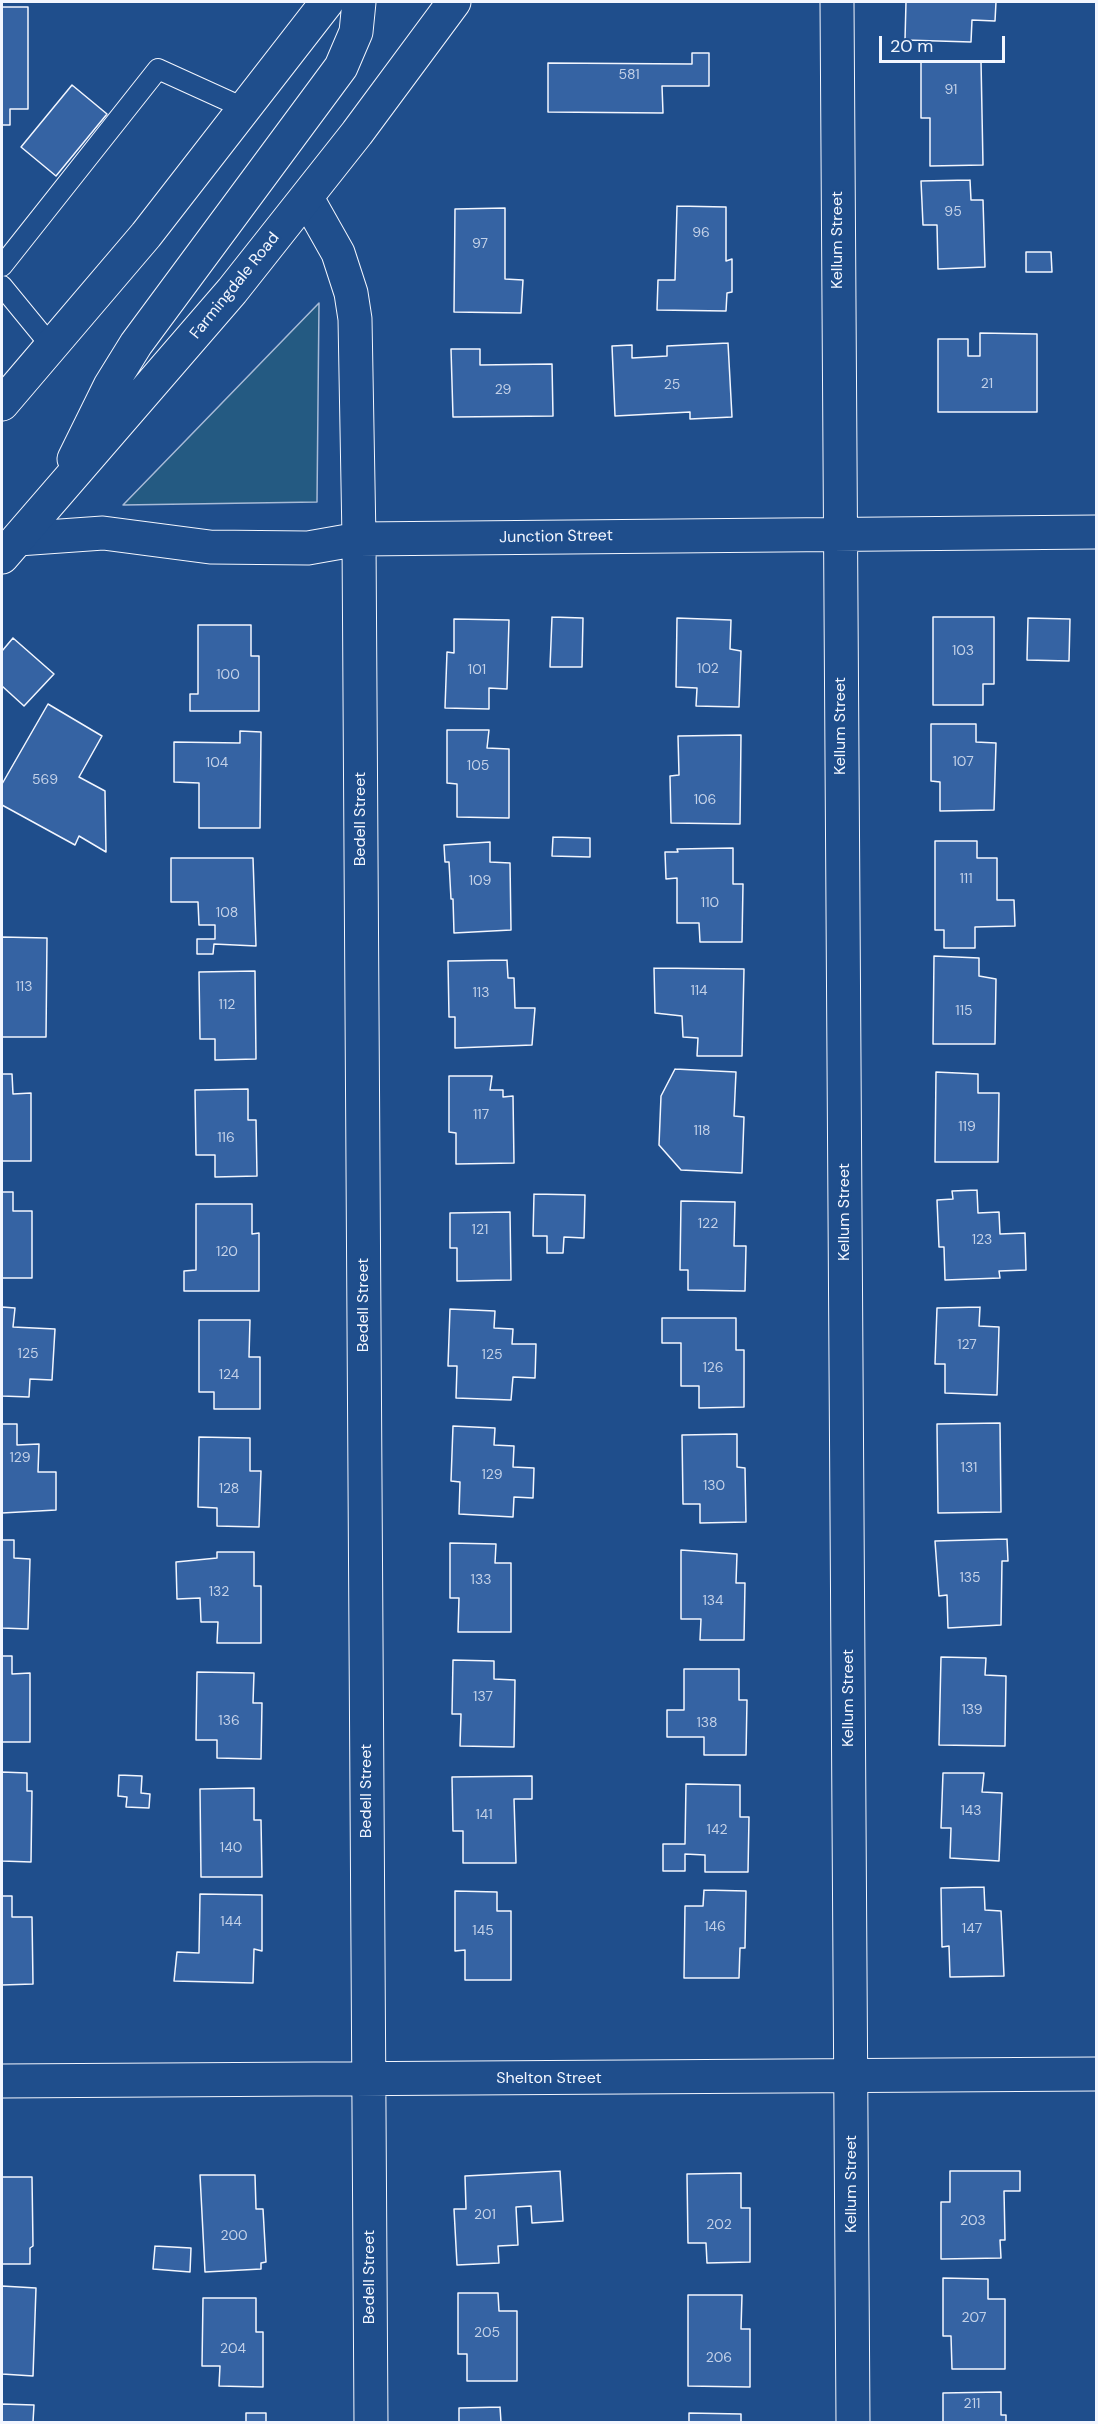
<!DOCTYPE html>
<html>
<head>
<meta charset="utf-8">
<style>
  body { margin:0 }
  #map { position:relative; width:1098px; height:2424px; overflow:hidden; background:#1f4e8c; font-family:"DM Sans",sans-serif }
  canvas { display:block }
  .frame { position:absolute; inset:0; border:3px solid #f2f6ff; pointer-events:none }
  .scale { position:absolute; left:879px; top:36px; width:126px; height:27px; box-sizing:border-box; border:3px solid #f2f6ff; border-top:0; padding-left:8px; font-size:18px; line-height:21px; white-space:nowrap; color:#f2f6ff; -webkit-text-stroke:4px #1f4e8c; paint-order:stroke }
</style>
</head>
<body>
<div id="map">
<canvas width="1098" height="2424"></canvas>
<div class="frame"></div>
<div class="scale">20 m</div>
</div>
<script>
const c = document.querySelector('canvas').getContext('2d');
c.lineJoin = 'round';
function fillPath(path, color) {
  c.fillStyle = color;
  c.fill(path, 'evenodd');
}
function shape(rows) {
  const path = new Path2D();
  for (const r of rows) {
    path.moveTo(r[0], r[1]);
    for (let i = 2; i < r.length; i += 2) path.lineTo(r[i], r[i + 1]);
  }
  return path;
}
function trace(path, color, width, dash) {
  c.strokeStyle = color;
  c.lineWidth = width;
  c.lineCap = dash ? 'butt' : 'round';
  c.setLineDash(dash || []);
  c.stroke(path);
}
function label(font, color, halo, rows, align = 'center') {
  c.font = font + ' "DM Sans",sans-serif';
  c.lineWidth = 4.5;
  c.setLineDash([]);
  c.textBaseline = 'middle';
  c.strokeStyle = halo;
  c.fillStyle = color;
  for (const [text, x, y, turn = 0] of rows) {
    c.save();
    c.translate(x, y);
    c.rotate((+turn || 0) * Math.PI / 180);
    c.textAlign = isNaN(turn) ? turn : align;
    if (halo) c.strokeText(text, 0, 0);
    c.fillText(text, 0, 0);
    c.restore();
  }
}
const green = shape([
  [319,303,317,502,123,505,319,303]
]);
const building = shape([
  [906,2,996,2,995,21,972,20,971,42,905,40,906,2],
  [2,7,28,7,28,109,10,109,10,125,2,125,2,7],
  [692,53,709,53,709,86,662,86,663,113,548,112,548,63,692,64,692,53],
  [981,61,983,165,930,166,930,118,921,118,921,62,981,61],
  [72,85,107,114,56,176,21,147,72,85],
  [970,180,971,200,983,200,985,267,938,269,937,225,923,225,921,181,970,180],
  [677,206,726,207,726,261,732,259,732,292,727,293,726,311,657,310,658,280,675,280,677,206],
  [505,208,505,279,523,280,521,313,454,312,455,209,505,208],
  [1026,252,1051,252,1052,272,1026,272,1026,252],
  [980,333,1037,334,1037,412,938,412,938,339,968,339,968,356,980,356,980,333],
  [728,343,732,417,690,419,690,412,615,416,612,346,632,345,632,358,667,356,667,346,728,343],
  [451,349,480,349,480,365,552,364,553,416,453,417,451,349],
  [552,617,583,618,582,667,550,667,552,617],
  [933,617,994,617,994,684,983,684,983,705,933,705,933,617],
  [677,618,731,620,730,649,741,651,739,707,696,706,697,688,676,687,677,618],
  [1028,618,1070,619,1069,661,1027,660,1028,618],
  [454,619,509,620,507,689,489,688,489,709,445,708,447,652,454,653,454,619],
  [198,625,251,625,251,656,259,656,259,711,190,711,190,694,198,694,198,625],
  [13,638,54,674,24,706,2,686,2,651,13,638],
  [48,704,102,736,79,777,105,791,106,852,79,836,75,845,2,805,2,784,48,704],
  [931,724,976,724,976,742,996,743,994,810,940,811,940,782,931,781,931,724],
  [447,730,489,730,487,748,509,749,509,818,457,817,457,784,447,783,447,730],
  [240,731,261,732,260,828,199,828,199,783,174,782,174,742,240,743,240,731],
  [741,735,740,824,671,823,670,776,679,775,678,736,741,735],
  [553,837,590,838,590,857,552,856,553,837],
  [935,841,977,841,977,858,997,858,997,900,1014,900,1015,926,975,927,975,948,944,948,944,930,935,930,935,841],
  [490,842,490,862,510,863,511,930,454,933,453,899,451,899,449,862,445,862,444,845,490,842],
  [733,848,733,884,743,884,742,942,700,942,699,923,677,923,677,878,666,879,665,852,678,852,677,849,733,848],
  [171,858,253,858,256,946,214,944,213,954,197,954,197,939,215,939,215,925,199,925,198,902,171,902,171,858],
  [2,937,47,938,46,1037,2,1037,2,937],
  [934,956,979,958,979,976,996,979,995,1044,933,1044,934,956],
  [507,960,508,978,514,978,515,1008,535,1008,532,1045,455,1048,455,1017,449,1017,448,961,507,960],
  [654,968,744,969,742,1056,697,1056,698,1038,683,1037,682,1016,655,1013,654,968],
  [255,971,256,1059,215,1060,215,1039,200,1039,199,972,255,971],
  [675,1069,736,1072,734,1116,744,1117,742,1173,681,1170,659,1145,661,1096,675,1069],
  [936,1072,978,1074,978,1093,999,1093,998,1162,935,1162,936,1072],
  [2,1074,12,1074,13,1094,31,1093,31,1161,2,1161,2,1074],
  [449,1076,492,1076,490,1090,503,1090,503,1097,513,1096,514,1163,456,1164,456,1133,449,1132,449,1076],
  [248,1089,248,1120,256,1120,257,1176,215,1177,215,1155,196,1155,195,1090,248,1089],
  [977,1190,978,1213,999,1212,1000,1234,1025,1233,1026,1270,999,1271,1000,1278,945,1280,944,1247,939,1247,937,1200,953,1199,952,1191,977,1190],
  [2,1192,13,1192,13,1211,32,1211,32,1278,2,1278,2,1192],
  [534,1194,585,1195,584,1238,564,1237,563,1253,547,1253,547,1236,533,1236,534,1194],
  [681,1201,735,1202,734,1246,746,1246,745,1291,688,1290,688,1270,680,1270,681,1201],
  [196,1204,252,1204,252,1234,259,1233,259,1291,184,1291,184,1271,196,1270,196,1204],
  [510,1212,511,1280,457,1281,457,1248,450,1248,450,1213,510,1212],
  [2,1307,15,1308,13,1327,55,1329,52,1380,30,1379,29,1397,2,1396,2,1307],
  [980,1307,979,1326,999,1327,997,1395,945,1393,945,1364,935,1364,937,1308,980,1307],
  [450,1309,495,1311,494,1328,513,1329,512,1344,536,1344,535,1378,513,1377,511,1400,456,1398,457,1366,448,1366,450,1309],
  [662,1318,736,1318,736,1350,744,1350,744,1407,699,1408,699,1386,681,1386,681,1343,662,1343,662,1318],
  [199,1320,250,1320,249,1357,260,1357,260,1409,214,1409,214,1392,199,1392,199,1320],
  [1000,1423,1001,1512,938,1513,937,1424,1000,1423],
  [2,1424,17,1424,17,1445,39,1444,38,1472,56,1472,56,1510,2,1513,2,1424],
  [453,1426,495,1428,494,1445,514,1446,513,1467,534,1468,533,1498,514,1497,513,1517,459,1514,460,1482,451,1481,453,1426],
  [737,1434,737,1467,745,1468,746,1522,700,1523,700,1504,683,1504,682,1435,737,1434],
  [199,1437,250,1438,250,1471,261,1471,259,1527,217,1526,217,1508,198,1507,199,1437],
  [1007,1539,1008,1561,1002,1561,1001,1625,948,1628,947,1595,939,1596,935,1541,1007,1539],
  [2,1540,14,1540,14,1558,30,1559,28,1629,2,1628,2,1540],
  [450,1543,496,1544,495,1563,511,1563,511,1632,458,1632,459,1598,450,1598,450,1543],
  [681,1550,737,1554,736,1583,745,1583,744,1640,700,1640,701,1619,681,1619,681,1550],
  [217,1552,254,1552,254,1586,261,1586,261,1643,217,1643,218,1622,201,1622,200,1598,177,1599,176,1562,217,1558,217,1552],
  [2,1656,12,1656,12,1674,30,1673,30,1742,2,1742,2,1656],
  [941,1657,986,1658,985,1675,1006,1676,1005,1746,939,1745,941,1657],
  [453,1660,494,1661,494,1679,515,1680,514,1747,460,1746,461,1714,452,1714,453,1660],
  [684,1669,739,1669,739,1700,747,1700,746,1755,704,1755,704,1737,667,1737,667,1710,684,1710,684,1669],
  [197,1672,254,1673,253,1703,262,1703,261,1759,217,1758,217,1740,196,1740,197,1672],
  [2,1772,27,1773,27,1791,32,1791,31,1862,2,1861,2,1772],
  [943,1773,984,1773,982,1792,1002,1793,999,1861,950,1858,951,1828,941,1828,943,1773],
  [119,1775,142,1776,141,1793,150,1794,149,1808,126,1807,127,1797,118,1796,119,1775],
  [532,1776,532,1799,514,1799,516,1863,463,1863,463,1831,453,1831,452,1777,532,1776],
  [686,1784,740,1785,740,1817,749,1817,748,1872,705,1872,705,1855,685,1854,685,1871,663,1871,663,1844,685,1844,686,1784],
  [254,1788,254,1820,261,1820,262,1877,201,1877,200,1789,254,1788],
  [984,1887,985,1910,1001,1911,1004,1976,950,1977,949,1946,942,1947,941,1888,984,1887],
  [704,1890,746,1891,745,1948,740,1948,739,1978,684,1978,685,1906,703,1906,704,1890],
  [455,1891,497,1892,497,1911,511,1911,511,1980,465,1980,465,1950,455,1951,455,1891],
  [200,1894,262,1895,262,1951,254,1949,253,1983,174,1981,177,1952,199,1953,200,1894],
  [2,1896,12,1896,12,1917,32,1917,33,1984,2,1985,2,1896],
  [560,2171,563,2221,532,2223,531,2206,516,2207,518,2245,498,2246,499,2263,457,2265,454,2209,466,2209,465,2176,560,2171],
  [950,2171,1020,2171,1020,2191,1004,2191,1005,2240,1000,2240,1001,2258,941,2259,941,2202,950,2202,950,2171],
  [741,2173,741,2208,750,2208,750,2262,707,2263,706,2243,688,2243,687,2174,741,2173],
  [200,2175,255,2175,256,2209,263,2209,266,2262,261,2263,261,2269,205,2272,200,2175],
  [2,2177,32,2177,33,2246,30,2248,30,2264,2,2264,2,2177],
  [155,2246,191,2248,190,2272,153,2269,155,2246],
  [943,2278,988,2279,988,2299,1005,2299,1005,2369,952,2369,951,2336,943,2336,943,2278],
  [2,2286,36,2288,33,2376,2,2374,2,2286],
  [458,2293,498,2293,499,2311,517,2311,517,2381,467,2381,467,2354,458,2354,458,2293],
  [688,2295,742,2295,741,2329,750,2329,750,2387,688,2386,688,2295],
  [203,2298,256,2298,256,2332,263,2332,263,2387,219,2386,220,2366,202,2366,203,2298],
  [1001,2392,1001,2415,1006,2415,1006,2422,943,2422,943,2393,1001,2392],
  [2,2404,34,2405,33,2422,2,2422,2,2404],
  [500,2407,501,2422,459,2422,459,2408,500,2407],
  [246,2413,266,2413,266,2422,246,2422,246,2413],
  [689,2413,741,2414,741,2422,689,2422,689,2413]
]);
const lane = shape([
  [2,266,158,69,246,109],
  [2,286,52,347]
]);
const street = shape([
  [837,2,853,2422],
  [307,198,338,253,351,293,355,319,359,539,371,2422],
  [18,539,103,533,210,547,308,548,359,539,1096,532],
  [2,2081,1096,2074]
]);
const primary = shape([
  [2,404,146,235,327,2],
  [74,459,110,386,136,344,341,67,356,32,359,2],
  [2,557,232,291,357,133,454,2]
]);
const numberNames = [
  ["581",629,75],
  ["91",951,90],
  ["95",953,212],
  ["96",701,233],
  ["97",480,244],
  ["21",987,384],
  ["25",672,385],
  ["29",503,390],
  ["103",963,651],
  ["102",708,669],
  ["101",477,670],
  ["100",228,675],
  ["107",963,762],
  ["104",217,763],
  ["105",478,766],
  ["569",45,780],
  ["106",705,800],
  ["111",966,879],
  ["109",480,881],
  ["110",710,903],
  ["108",227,913],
  ["113",24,987],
  ["114",699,991],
  ["113",481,993],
  ["112",227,1005],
  ["115",964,1011],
  ["117",481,1115],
  ["119",967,1127],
  ["118",702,1131],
  ["116",226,1138],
  ["122",708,1224],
  ["121",480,1230],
  ["123",982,1240],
  ["120",227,1252],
  ["127",967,1345],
  ["125",28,1354],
  ["125",492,1355],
  ["126",713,1368],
  ["124",229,1375],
  ["129",20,1458],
  ["131",969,1468],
  ["129",492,1475],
  ["130",714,1486],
  ["128",229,1489],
  ["135",970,1578],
  ["133",481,1580],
  ["132",219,1592],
  ["134",713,1601],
  ["137",483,1697],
  ["139",972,1710],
  ["136",229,1721],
  ["138",707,1723],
  ["143",971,1811],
  ["141",484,1815],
  ["142",717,1830],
  ["140",231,1848],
  ["144",231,1922],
  ["146",715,1927],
  ["147",972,1929],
  ["145",483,1931],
  ["201",485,2215],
  ["203",973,2221],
  ["202",719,2225],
  ["200",234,2236],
  ["207",974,2318],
  ["205",487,2333],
  ["204",233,2349],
  ["206",719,2358],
  ["211",972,2404]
];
const streetNames = [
  ["Kellum Street",838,240,-90],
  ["Farmingdale Road",235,286,-51],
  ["Junction Street",556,537,-1],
  ["Kellum Street",841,726,-90],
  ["Bedell Street",361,819,-90],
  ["Kellum Street",845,1212,-90],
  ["Bedell Street",364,1305,-90],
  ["Kellum Street",849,1698,-90],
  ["Bedell Street",367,1791,-90],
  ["Shelton Street",549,2079],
  ["Kellum Street",852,2184,-90],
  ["Bedell Street",370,2277,-90]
];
fillPath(green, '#245a82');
trace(green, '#a8bbd7', 1.5);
fillPath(building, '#3563a3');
trace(building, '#f2f6ff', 1.5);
trace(lane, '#f2f6ff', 22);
trace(street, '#f2f6ff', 35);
trace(primary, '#f2f6ff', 35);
trace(lane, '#1f4e8c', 20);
trace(street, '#1f4e8c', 33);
trace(primary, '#1f4e8c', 33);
label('14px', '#c3d1e8', null, numberNames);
label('16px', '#f2f6ff', '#1f4e8c', streetNames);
</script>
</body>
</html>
